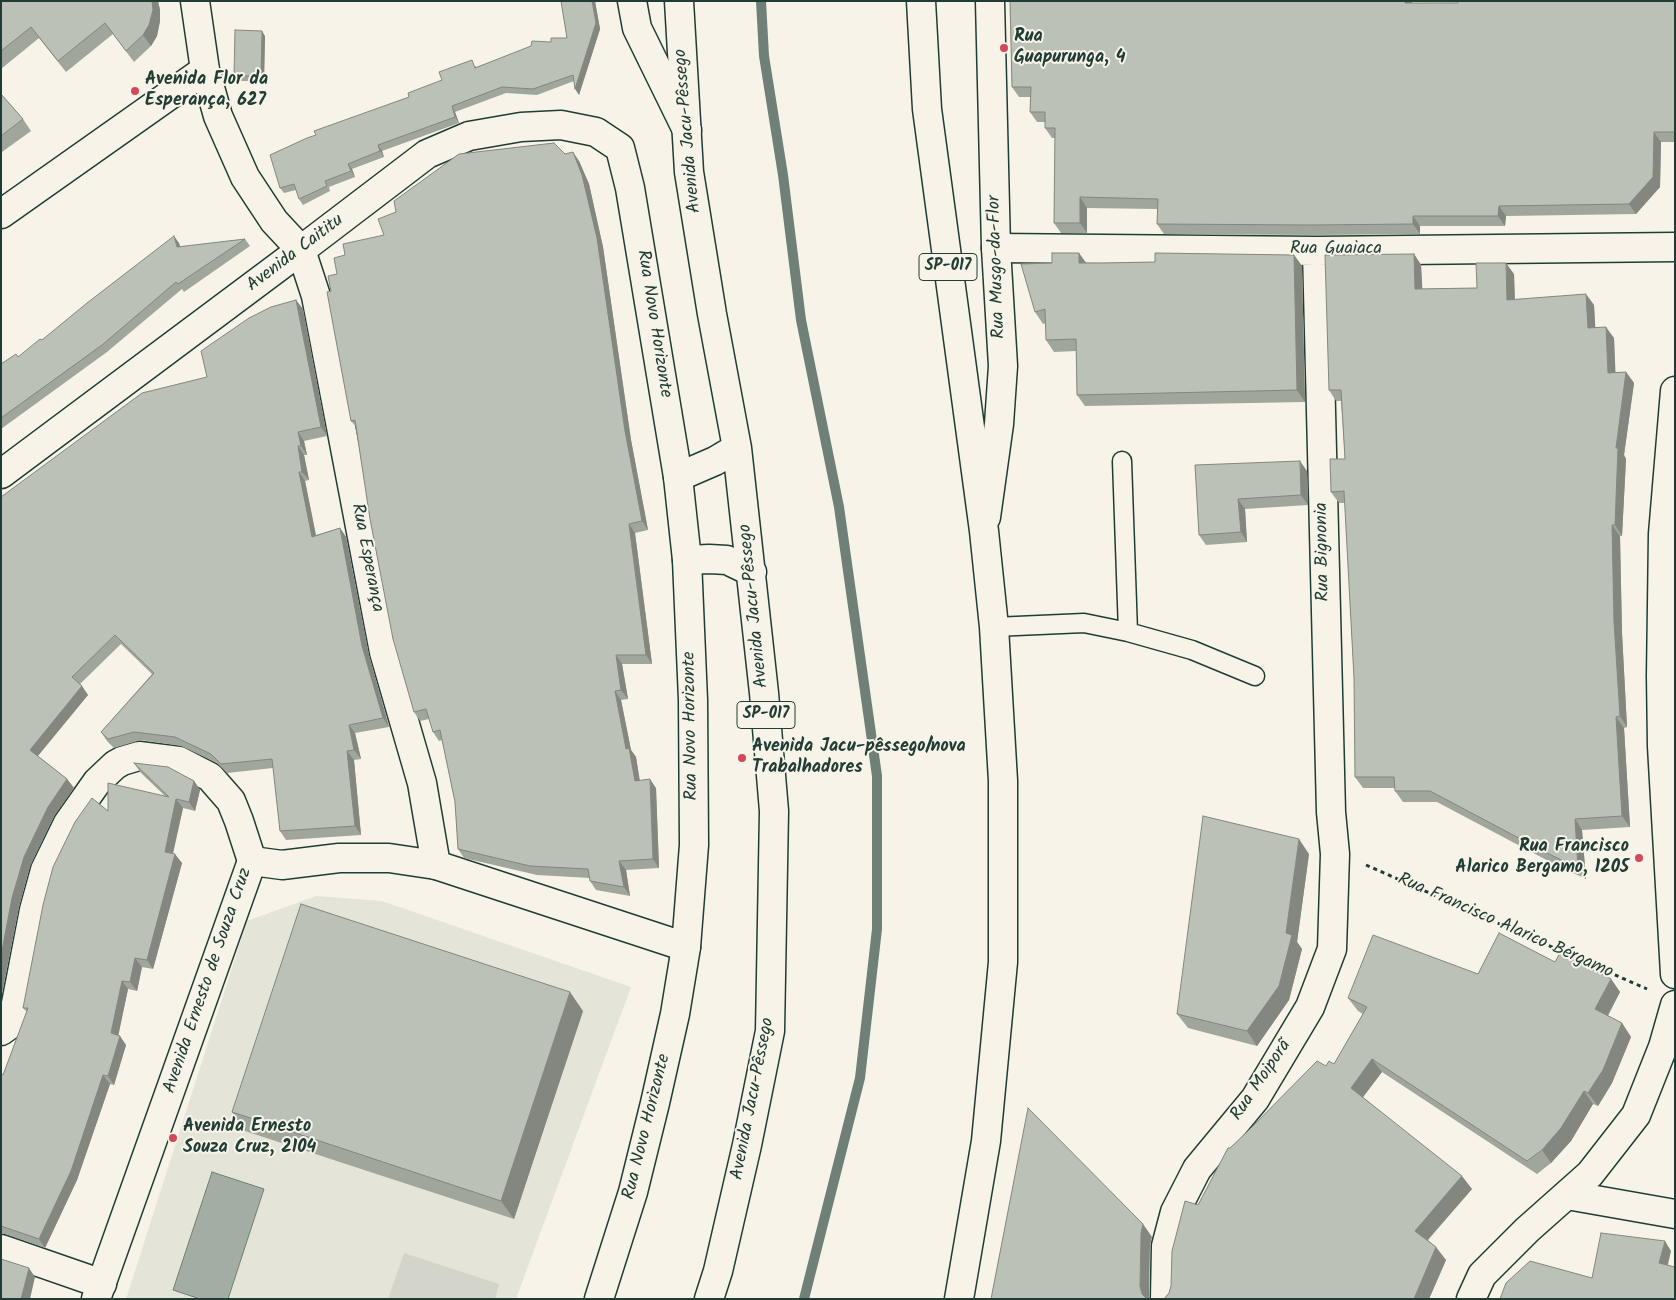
<!DOCTYPE html>
<html>
<head>
<meta charset="utf-8">
<style>
  body { margin:0 }
  #map { position:relative; width:1676px; height:1300px; overflow:hidden; background:#f7f3e8; font-family:Kalam,sans-serif }
  canvas { display:block }
  .frame { position:absolute; inset:0; border:2px solid #1f3d34; pointer-events:none }
</style>
</head>
<body>
<div id="map">
<canvas width="1676" height="1300"></canvas>
<div class="frame"></div>
</div>
<script>
const c = document.querySelector('canvas').getContext('2d');
c.lineJoin = 'round';
function fillPath(path, color) {
  c.fillStyle = color;
  c.fill(path, 'evenodd');
}
function shape(rows) {
  const path = new Path2D();
  for (const r of rows) {
    path.moveTo(r[0], r[1]);
    for (let i = 2; i < r.length; i += 2) path.lineTo(r[i], r[i + 1]);
  }
  return path;
}
function trace(path, color, width, dash) {
  c.strokeStyle = color;
  c.lineWidth = width;
  c.lineCap = dash ? 'butt' : 'round';
  c.setLineDash(dash || []);
  c.stroke(path);
}
function label(font, color, halo, rows, align = 'center') {
  c.font = font + ' Kalam,sans-serif';
  c.lineWidth = 4;
  c.setLineDash([]);
  c.textBaseline = 'middle';
  c.strokeStyle = halo;
  c.fillStyle = color;
  for (const [text, x, y, turn = 0] of rows) {
    c.save();
    c.translate(x, y);
    c.rotate((+turn || 0) * Math.PI / 180);
    c.textAlign = isNaN(turn) ? turn : align;
    if (halo) c.strokeText(text, 0, 0);
    c.fillText(text, 0, 0);
    c.restore();
  }
}
const built = shape([
  [316,896,382,901,631,987,516,1299,126,1299,247,921]
]);
const green = shape([
  [404,1253,499,1284,495,1299,388,1299]
]);
const water = shape([
  [212,1172,264,1189,228,1299,200,1299,173,1290,212,1172]
]);
const stream = shape([
  [761,1,764,56,783,175,801,320,839,507,877,776,877,929,860,1078,804,1299]
]);
const path = shape([
  [1366,865,1647,989]
]);
const service = shape([
  [1122,461,1128,632],
  [994,627,1084,623,1128,632,1192,650,1255,676]
]);
const minor = shape([
  [1,214,205,70],
  [996,248,1317,251,1675,247],
  [1675,391,1663,534,1661,676,1662,746,1675,974],
  [1,474,301,250,316,296,384,652,422,783,436,865],
  [1,1031,8,1026,14,1014,34,910,45,870,68,823,97,782,115,765,122,761,139,756,179,761,210,777,231,801,239,821,252,861],
  [1567,1195,1675,1214],
  [1,1249,102,1284],
  [599,1299,633,1192,655,1103,675,1014,686,947],
  [1165,1299,1166,1246,1175,1212,1197,1169,1255,1099,1310,1007,1332,949,1335,854,1331,812,1317,251],
  [1471,1299,1482,1275,1527,1230,1590,1174,1636,1115,1663,1047,1675,1005]
]);
const tertiary = shape([
  [632,1,637,28,687,130],
  [986,517,999,424,1003,366,996,248,990,1],
  [96,1299,252,861,282,865,339,858,389,858,436,865,686,947,694,845,693,700,687,560,678,477,630,188,620,148,596,132,561,125,521,127,469,136,427,154,301,250,274,221,245,177,218,116,205,70,195,1]
]);
const trunk = shape([
  [679,1,689,172,712,314,737,448,764,693,774,811,770,1031,747,1145,718,1271,709,1299],
  [921,1,927,109,984,531,994,627,1003,781,1003,962,986,1141,959,1299],
  [678,477,715,461,737,448],
  [687,560,709,559,727,560,752,572]
]);
const wall = shape([
  [1,1,158,1,160,10,160,21,157,36,151,46,134,62,113,34,66,72,39,38,1,69],
  [561,1,595,1,600,29,579,95,574,81,537,95,506,93,455,112,459,123,382,151,384,157,352,169,355,177,329,187,330,191,303,205,299,199,296,190,284,193,280,188,316,135,409,97,442,80,476,66,476,67,551,42,567,38],
  [1010,1,1412,1,1412,3,1675,1,1675,142,1661,142,1660,187,1636,214,1506,216,1505,226,1420,226,1420,234,1317,235,1164,234,1157,224,1157,209,1087,208,1087,233,1061,233,1054,223,1055,138,1052,138,1045,128,1045,122,1037,122,1030,112,1030,97,1019,97,1012,87],
  [265,36,264,81,238,81,234,76],
  [1,94,23,119,31,131,2,152,1,152],
  [565,154,579,161,589,184,603,247,631,440,648,530,635,533,652,664,622,664,628,699,621,700,631,750,636,757,640,781,656,788,659,868,626,870,630,896,596,890,590,881,590,878,537,875,464,858,458,849,455,802,442,740,439,741,433,732,429,719,420,721,414,712,357,428,351,421,331,291,345,255,384,235,396,212],
  [245,239,250,246,184,292,182,289,107,352,1,429,1,364,18,357,179,243,180,247],
  [1414,254,1421,265,1422,289,1477,288,1514,274,1515,299,1594,305,1595,328,1614,338,1615,372,1626,372,1634,383,1624,455,1626,459,1622,536,1620,536,1622,633,1627,727,1624,728,1630,827,1582,830,1586,879,1554,864,1437,802,1403,802,1395,791,1395,788,1363,788,1355,777,1354,678,1345,503,1339,503,1331,492,1345,459,1341,401,1336,401,1329,390],
  [1294,255,1302,266,1305,402,1085,406,1077,395,1076,351,1054,352,1046,340,1046,323,1043,324,1035,312,1086,263,1155,262],
  [303,309,327,436,304,441,307,455,304,455,309,480,305,481,316,535,340,528,346,537,369,655,389,727,355,733,361,759,354,760,361,835,286,840,280,831,273,768,227,773,217,763,181,746,141,740,114,748,107,741,101,732,152,674,121,644,80,684,88,695,38,756,67,779,74,788,54,816,30,866,19,907,1,998,1,497,207,377],
  [1195,465,1307,471,1308,505,1245,509,1247,542,1206,545,1199,535],
  [134,763,194,781,200,790,195,811,183,808,173,854,182,863,153,969,142,967,137,991,128,989,118,1035,126,1045,114,1085,110,1084,77,1180,45,1248,6,1234,1,1234,1,1074,3,1075,27,1012,23,1008,108,811,165,796,140,772],
  [1309,854,1297,942,1302,949,1289,1000,1257,1046,1188,1028,1177,1014],
  [1555,962,1611,979,1620,992,1608,1016,1622,1023,1631,1037,1612,1083,1598,1106,1593,1104,1571,1141,1551,1163,1537,1174,1382,1072,1363,1097,1472,1189,1428,1240,1446,1260,1429,1299,1164,1299,1169,1293,1198,1205,1230,1148,1326,1066,1334,1064,1363,1014,1358,1011,1348,998,1478,974],
  [583,1011,514,1219,245,1131,232,1112]
]);
const shadedWall = shape([
  [152,1,158,1,160,10,160,21,157,36,151,46,143,35],
  [592,1,595,1,600,29,579,95,575,89],
  [1405,1,1412,1,1412,13,1405,3],
  [262,31,265,36,264,81,261,76],
  [452,106,455,112,459,123,455,117],
  [1654,132,1661,142,1660,187,1636,214,1629,204],
  [378,145,382,151,384,157,380,151],
  [573,152,579,161,589,184,603,247,631,440,648,530,642,521],
  [348,164,352,169,355,177,351,171],
  [1080,197,1087,208,1087,233,1080,223],
  [1499,206,1506,216,1505,226,1498,216],
  [1413,216,1420,226,1420,234,1413,224],
  [174,236,179,243,182,254,177,247],
  [1079,253,1087,264,1079,263],
  [1414,254,1421,265,1423,300,1415,289],
  [1294,255,1302,266,1305,402,1297,390],
  [1506,263,1514,274,1515,311,1507,300],
  [1586,294,1594,305,1596,339,1588,328],
  [296,300,303,309,327,436,321,427],
  [1606,327,1614,338,1616,384,1608,373],
  [1626,372,1634,383,1624,455,1626,459,1622,536,1615,525,1616,448],
  [298,432,304,441,307,455,301,446],
  [298,446,304,455,309,480,302,472],
  [1300,461,1307,471,1308,505,1301,495],
  [299,472,305,481,318,546,312,537],
  [1238,499,1245,509,1247,542,1241,532],
  [629,524,635,533,652,664,646,655],
  [1612,525,1620,536,1622,633,1627,727,1620,716,1614,622],
  [340,528,346,537,369,655,389,727,383,718,362,646],
  [616,655,622,664,628,699,621,690],
  [82,686,88,695,36,758,30,750],
  [615,691,621,700,631,750,636,757,641,790,635,781,626,749],
  [1616,717,1624,728,1630,827,1622,816],
  [349,725,355,733,361,759,354,750],
  [347,751,354,760,361,835,355,826],
  [67,779,74,788,54,816,30,866,19,907,1,998,1,956,12,898,24,857,48,807],
  [650,779,656,788,659,868,653,859],
  [194,781,200,790,195,811,189,802],
  [176,799,183,808,171,861,165,852],
  [1575,819,1582,830,1586,879,1578,868],
  [1299,839,1309,854,1297,942,1302,949,1289,1000,1257,1046,1247,1031,1286,933],
  [175,854,182,863,153,969,147,960],
  [619,861,626,870,630,896,624,887],
  [135,958,142,967,137,991,130,982],
  [1611,979,1620,992,1604,1022,1595,1009],
  [122,981,128,989,117,1042,111,1033],
  [570,992,583,1011,514,1219,501,1201],
  [1622,1023,1631,1037,1612,1083,1598,1106,1588,1093],
  [120,1036,126,1045,114,1085,108,1076],
  [1372,1059,1382,1072,1360,1101,1351,1088],
  [103,1075,110,1084,77,1180,45,1248,39,1239],
  [1584,1091,1593,1104,1571,1141,1551,1163,1542,1150],
  [1462,1176,1472,1189,1424,1244,1415,1231],
  [1143,1224,1152,1237,1150,1246,1149,1299,1146,1299,1142,1294,1140,1286,1141,1233],
  [1665,1241,1671,1251,1666,1273,1659,1263],
  [1436,1247,1446,1260,1429,1299,1414,1299],
  [29,1268,35,1277,30,1299,21,1299]
]);
const building = shape([
  [1,1,152,1,153,10,149,25,143,35,126,51,105,23,58,61,31,27,1,51,1,1],
  [561,1,592,1,596,23,575,89,573,75,533,89,502,87,452,106,455,117,378,145,380,151,348,164,351,171,325,181,327,186,299,199,294,184,280,188,270,155,307,138,316,135,314,131,409,97,408,93,442,80,439,72,472,60,475,68,531,46,532,41,551,42,551,38,567,38,561,1],
  [1010,1,1405,1,1405,3,1458,3,1458,1,1675,1,1675,129,1674,132,1654,132,1653,177,1629,204,1499,206,1498,216,1413,216,1413,224,1310,225,1157,224,1158,199,1080,197,1080,223,1054,223,1055,128,1045,128,1045,112,1030,112,1031,87,1012,87,1010,1],
  [235,30,262,31,261,76,234,76,235,30],
  [1,94,23,119,1,136,1,94],
  [554,143,565,154,573,152,582,175,597,238,625,431,642,521,629,524,646,655,616,655,621,690,615,691,626,749,629,748,635,781,650,779,653,859,619,861,624,887,590,881,588,869,530,866,458,849,455,802,440,730,433,732,426,709,414,712,393,639,370,519,355,420,351,421,327,292,331,291,328,276,337,274,334,258,345,255,343,244,384,235,378,219,396,212,394,201,459,154,554,143],
  [174,236,177,247,245,239,178,284,176,282,102,345,1,418,1,364,16,354,18,357,40,339,42,340,87,303,174,236],
  [1052,253,1079,253,1079,263,1102,263,1155,262,1155,253,1294,255,1297,390,1077,395,1076,339,1046,340,1045,309,1035,312,1021,264,1052,263,1052,253],
  [1414,254,1415,289,1477,288,1476,263,1506,263,1507,300,1586,294,1588,328,1606,327,1608,373,1626,372,1616,448,1618,448,1615,525,1612,525,1614,622,1620,716,1616,717,1622,816,1575,819,1578,868,1547,853,1430,791,1395,791,1394,777,1355,777,1354,678,1344,491,1331,492,1330,459,1345,459,1341,390,1329,390,1325,255,1414,254],
  [296,300,321,427,298,432,301,446,298,446,302,472,299,472,312,537,340,528,362,646,383,718,349,725,354,750,347,751,355,826,280,831,272,759,221,764,211,754,175,737,134,732,108,739,101,732,154,673,115,635,72,677,82,686,30,750,67,779,48,807,24,857,12,898,1,956,1,497,142,393,207,377,201,351,249,318,271,307,296,300],
  [1300,461,1301,495,1238,499,1241,532,1199,535,1195,465,1300,461],
  [134,763,168,767,194,781,189,802,176,799,165,852,175,854,147,960,135,958,130,982,122,981,111,1033,120,1036,108,1076,103,1075,71,1171,39,1239,1,1226,1,1074,3,1075,28,1008,23,1008,43,905,53,867,75,822,92,798,108,811,108,783,169,797,134,763],
  [1203,816,1299,839,1286,933,1292,935,1279,986,1247,1031,1177,1014,1203,816],
  [301,904,570,992,501,1201,232,1112,301,904],
  [1499,933,1555,962,1560,953,1611,979,1595,1009,1622,1023,1603,1070,1588,1093,1584,1091,1561,1128,1542,1150,1527,1161,1372,1059,1351,1088,1462,1176,1415,1231,1436,1247,1414,1299,1164,1299,1169,1293,1171,1286,1172,1251,1185,1201,1198,1205,1228,1148,1230,1148,1248,1131,1317,1061,1326,1066,1329,1061,1334,1064,1367,1007,1348,998,1373,935,1478,974,1499,933],
  [1028,1108,1143,1224,1141,1233,1140,1286,1142,1294,1147,1299,991,1299,1028,1108],
  [1601,1233,1665,1241,1659,1263,1675,1267,1675,1299,1500,1299,1506,1283,1530,1261,1592,1278,1601,1233],
  [1,1259,29,1268,21,1299,1,1299,1,1259]
]);
const markers = [
  [1004,48,5,"#d1495b"],
  [135,91,5,"#d1495b"],
  [742,758,5,"#d1495b"],
  [1639,858,5,"#d1495b"],
  [173,1138,5,"#d1495b"]
];
const shields = [
  [948,267,58],
  [766,715,58]
];
const shieldNames = [
  ["SP-017",948,267],
  ["SP-017",766,715]
];
const poiNames = [
  ["Rua",1014,38],
  ["Guapurunga, 4",1014,59],
  ["Avenida Flor da",145,81],
  ["Esperança, 627",145,102],
  ["Avenida Jacu-pêssego/nova",752,748],
  ["Trabalhadores",752,769],
  ["Rua Francisco",1629,848,"right"],
  ["Alarico Bergamo, 1205",1629,869,"right"],
  ["Avenida Ernesto",183,1128],
  ["Souza Cruz, 2104",183,1149]
];
const streetNames = [
  ["Avenida Jacu-Pêssego",689,131,-95],
  ["Rua Guaiaca",1336,250],
  ["Avenida Caititu",296,254,-37],
  ["Rua Musgo-da-Flor",998,267,-92],
  ["Rua Novo Horizonte",653,324,81],
  ["Rua Bignonia",1324,552,-91],
  ["Rua Esperança",366,558,79],
  ["Avenida Jacu-Pêssego",755,606,-96],
  ["Rua Novo Horizonte",692,726,-91],
  ["Rua Francisco Alarico Bérgamo",1505,927,24],
  ["Avenida Ernesto de Souza Cruz",209,981,-71],
  ["Rua Moiporã",1262,1081,-56],
  ["Avenida Jacu-Pêssego",754,1099,-79],
  ["Rua Novo Horizonte",648,1127,-76]
];
fillPath(built, '#e5e4d9');
fillPath(green, '#d3d5ca');
fillPath(water, '#a4ada3');
trace(water, '#6f8077', 1);
trace(stream, '#6f8077', 10);
trace(service, '#1f3d34', 21);
trace(minor, '#1f3d34', 31);
trace(tertiary, '#1f3d34', 31);
trace(trunk, '#1f3d34', 31);
trace(path, '#1f3d34', 3, [4, 4]);
trace(service, '#f7f3e8', 18);
trace(minor, '#f7f3e8', 28);
trace(tertiary, '#f7f3e8', 28);
trace(trunk, '#f7f3e8', 28);
fillPath(wall, '#a1a69d');
fillPath(shadedWall, '#83877f');
fillPath(building, '#bbc1b6');
trace(building, '#83877f', 1);
for (const [x, y, r, color] of markers) {
  const dot = new Path2D();
  dot.arc(x, y, r, 0, 2 * Math.PI);
  c.fillStyle = color;
  c.fill(dot);
  trace(dot, '#f7f3e8', 2);
}
for (const [x, y, w] of shields) {
  const box = new Path2D();
  box.roundRect(x - w / 2, y - 13.5, w, 27, 4);
  c.fillStyle = '#f7f3e8';
  c.fill(box);
  trace(box, '#1f3d34', 1);
}
label('bold 16px', '#1f3d34', null, shieldNames);
label('bold 18px', '#1f3d34', '#f7f3e8', poiNames, 'left');
label('18px', '#1f3d34', '#f7f3e8', streetNames);
</script>
</body>
</html>
